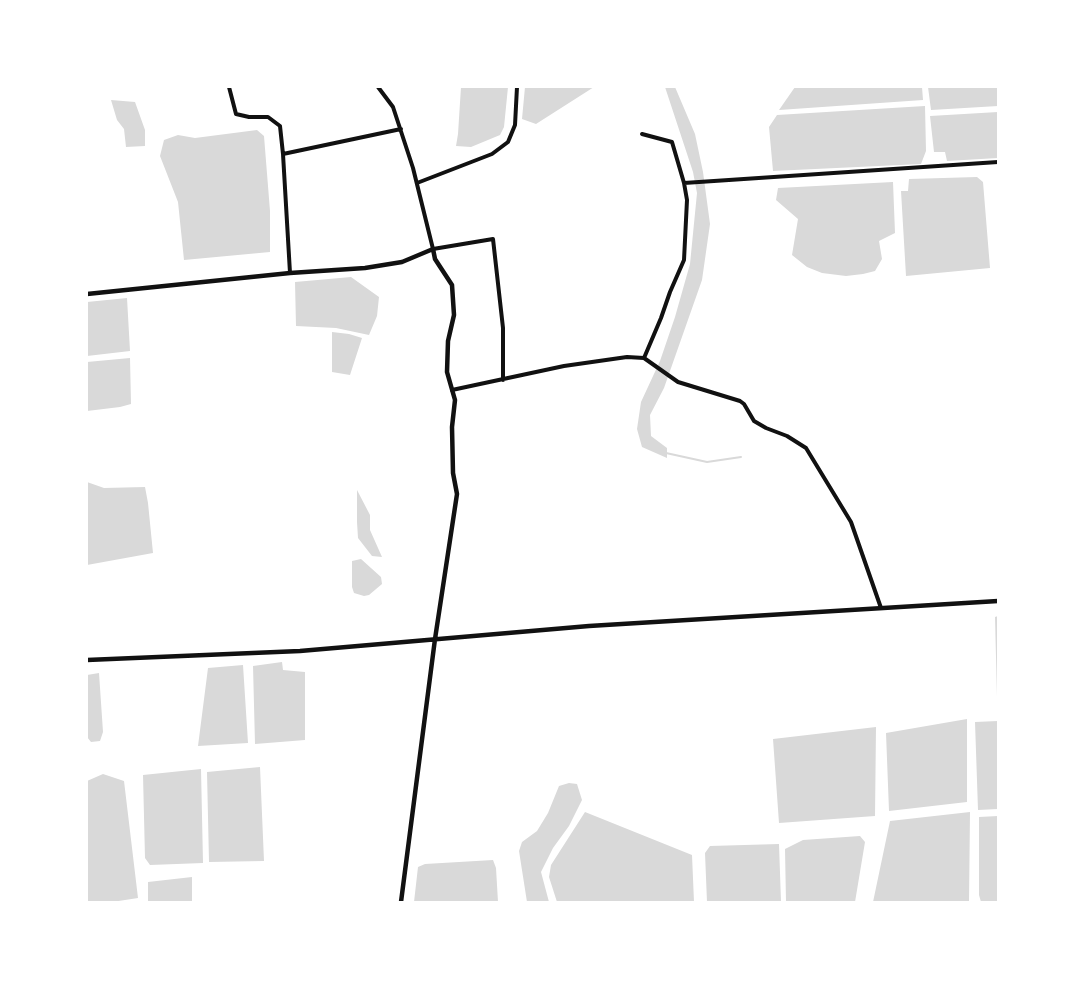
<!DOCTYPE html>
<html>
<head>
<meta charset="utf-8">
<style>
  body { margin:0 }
  #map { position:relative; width:1085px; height:989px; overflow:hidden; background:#fff; font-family:Ubuntu,sans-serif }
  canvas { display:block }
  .frame { position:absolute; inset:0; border:88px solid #fff; pointer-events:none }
</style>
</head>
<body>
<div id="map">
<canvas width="1085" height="989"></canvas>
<div class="frame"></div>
</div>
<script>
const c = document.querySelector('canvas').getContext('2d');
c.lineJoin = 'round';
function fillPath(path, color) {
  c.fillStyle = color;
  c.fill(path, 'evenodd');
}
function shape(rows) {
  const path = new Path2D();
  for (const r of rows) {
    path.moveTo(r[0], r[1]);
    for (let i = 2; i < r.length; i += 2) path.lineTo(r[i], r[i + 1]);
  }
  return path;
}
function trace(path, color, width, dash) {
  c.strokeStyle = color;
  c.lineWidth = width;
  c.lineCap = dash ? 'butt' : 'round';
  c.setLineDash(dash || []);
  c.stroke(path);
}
const water = shape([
  [461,87,508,87,504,127,500,135,471,147,456,146,458,134],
  [525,87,594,87,536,124,522,119],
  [665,87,675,87,695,134,703,172,710,224,702,280,664,388,650,415,651,436,667,448,667,458,642,447,637,429,641,402,660,361,675,317,690,264,697,193,693,172],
  [795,87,922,87,923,100,779,110],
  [928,87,998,87,998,106,931,110],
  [111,100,135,102,145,130,145,146,126,147,124,129,117,120],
  [925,106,926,151,921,164,773,171,769,127,777,115],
  [998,112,998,158,947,161,945,152,934,152,930,116],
  [257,130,264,136,270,211,270,252,184,260,178,202,160,156,164,140,178,135,195,138],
  [977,177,983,182,990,268,906,276,901,191,908,191,909,179],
  [893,182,895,233,879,241,882,259,875,271,863,274,846,276,822,273,807,267,792,255,798,219,776,200,778,188],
  [351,277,379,297,377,316,369,335,336,328,296,326,295,282],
  [127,298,130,351,87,356,87,302],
  [332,332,349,334,362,338,350,375,332,372],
  [130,358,131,404,120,407,87,411,87,362],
  [87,482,104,488,145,487,148,503,153,553,87,565],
  [357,490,370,515,370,530,382,557,372,556,358,538,357,522],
  [361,559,381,577,382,584,369,595,364,596,354,593,352,587,352,561],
  [998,616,998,696,997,697,995,617],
  [282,662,283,670,305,672,305,740,255,744,253,666],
  [243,665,248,743,198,746,208,668],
  [99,673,103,732,100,741,91,742,87,737,87,675],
  [967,719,967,802,889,811,886,733],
  [998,721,998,809,978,810,975,722],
  [876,727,875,816,779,823,773,739],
  [260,767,264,861,209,862,207,772],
  [201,769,203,863,150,865,145,858,143,775],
  [103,774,124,781,138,898,112,902,87,902,87,781],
  [569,783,577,784,582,800,569,826,553,848,541,872,549,902,527,902,519,851,522,842,537,831,548,813,559,786],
  [585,812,692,855,694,902,557,902,549,877,551,865],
  [970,812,969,902,873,902,890,821],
  [998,816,998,902,981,902,979,895,979,817],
  [860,836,865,842,855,902,786,902,785,849,803,840],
  [779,844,781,902,707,902,705,853,710,846],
  [493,860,496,868,498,902,414,902,418,867,425,864],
  [192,877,192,902,148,902,148,882]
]);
const stream = shape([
  [666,453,707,462,741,457]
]);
const minor = shape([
  [229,87,236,114,249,117,268,117,280,126,283,154,401,129],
  [378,87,393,107,413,168,433,249,493,239,503,328,503,380],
  [642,134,672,142,684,183,687,200,684,260,670,292,661,318,644,358],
  [283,154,290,273],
  [417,183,492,154,508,142,515,125,517,87],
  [684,183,998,162],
  [452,390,564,366,627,357,644,358,678,382,740,401,744,404,754,421,766,428,787,436,806,448,851,522,881,608]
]);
const tertiary = shape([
  [87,294,290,273,365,268,402,262,433,249,435,259,452,285,454,315,448,341,447,372,455,400,452,427,453,473,457,494,435,639,401,902],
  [87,660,300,651,589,626,998,601]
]);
fillPath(water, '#d9d9d9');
trace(stream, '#d9d9d9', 2);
trace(minor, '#111', 4);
trace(tertiary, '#111', 4.5);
</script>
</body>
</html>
